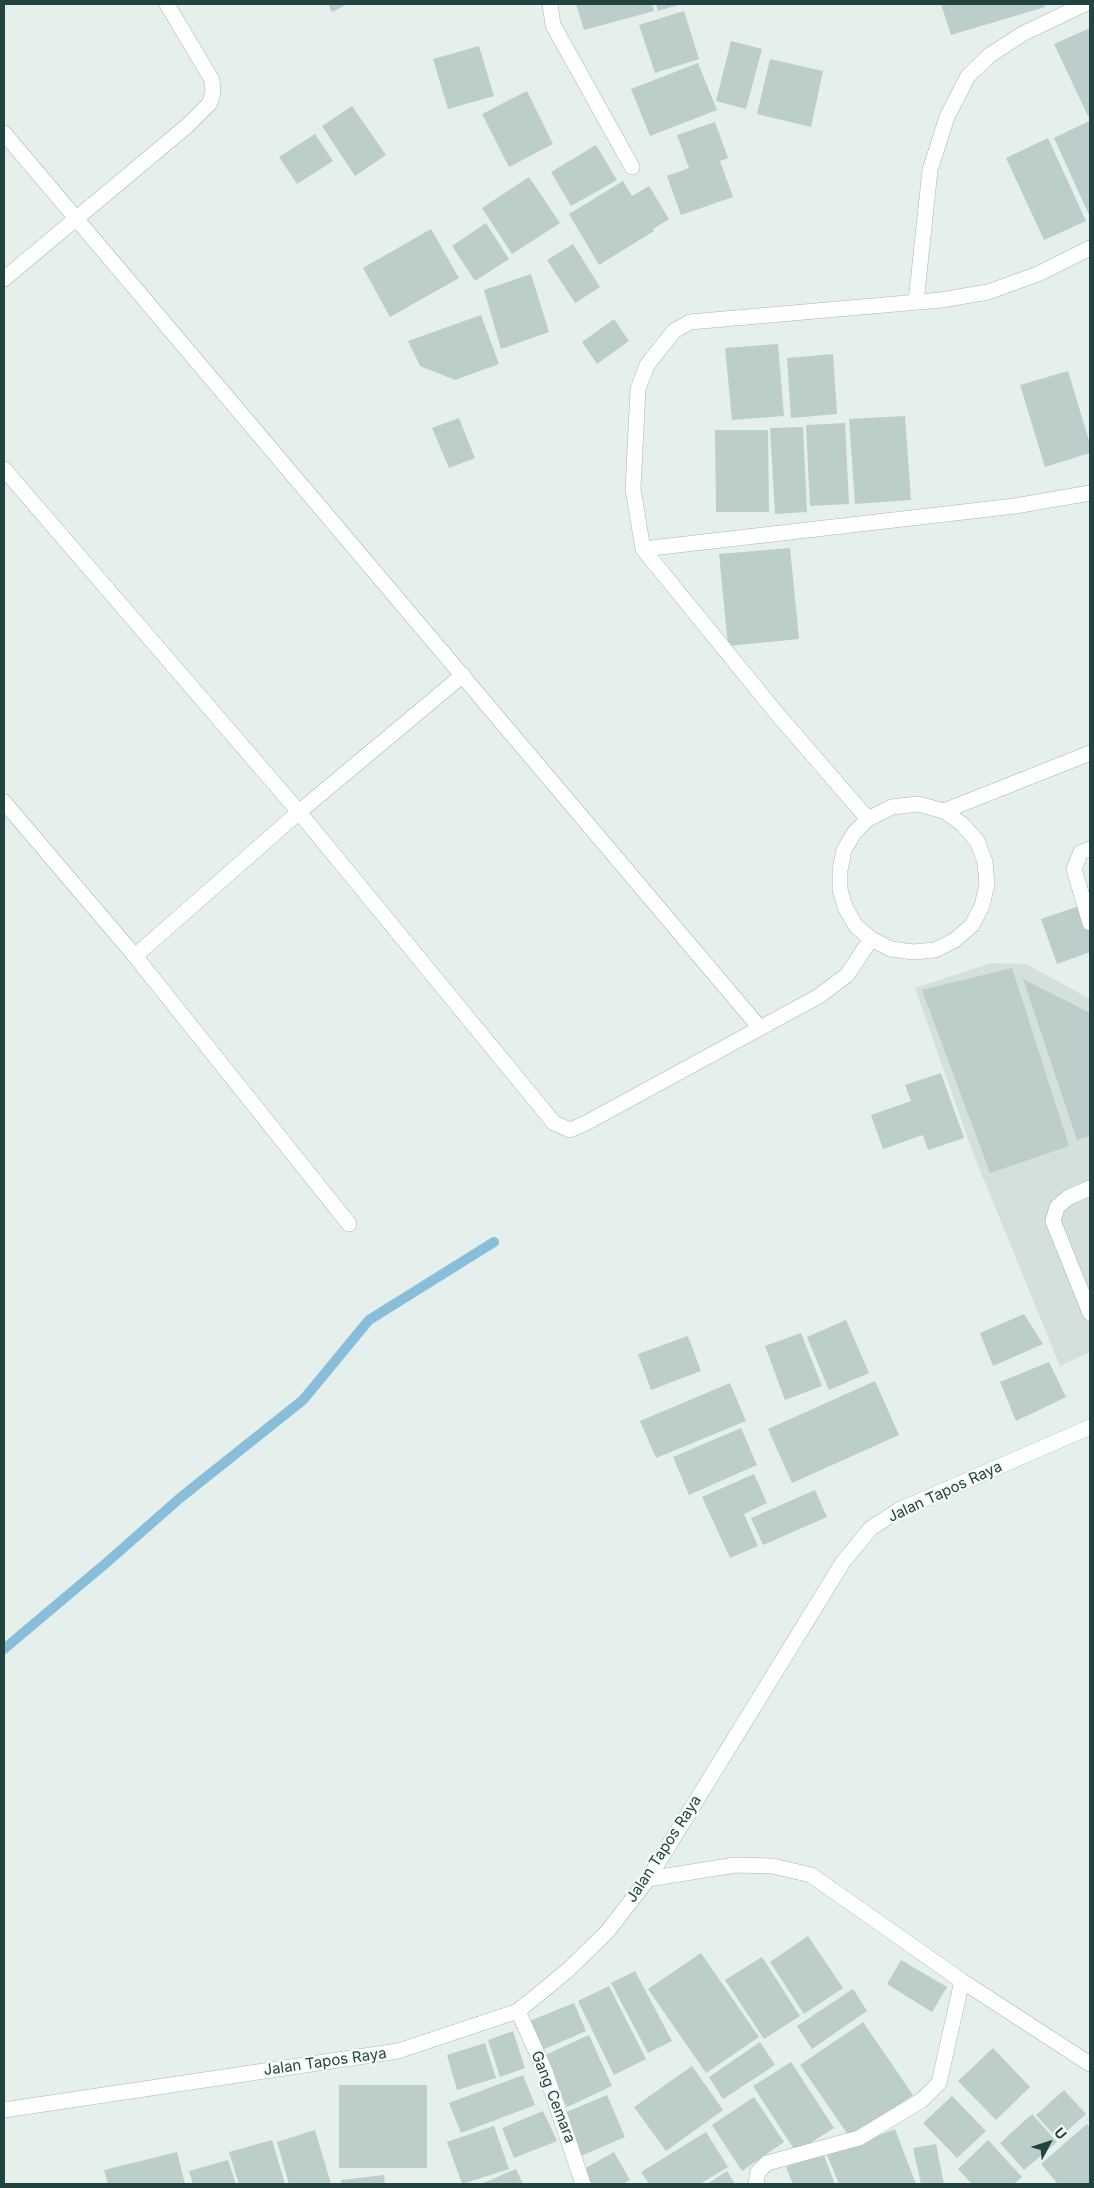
<!DOCTYPE html>
<html>
<head>
<meta charset="utf-8">
<style>
  body { margin:0 }
  #map { position:relative; width:1094px; height:2188px; overflow:hidden; background:#e5efec; font-family:Inter,sans-serif }
  canvas { display:block }
  .frame { position:absolute; inset:0; border:5px solid #214440; pointer-events:none }
  .north { position:absolute; left:1024px; top:2118px; width:50px; height:50px; -webkit-text-stroke:4px #f6fbf9; paint-order:stroke; rotate:50deg; font-size:14px; font-weight:700; line-height:20px; text-align:center; color:#214440 }
  .north::after { content:''; display:block; margin:auto; width:18px; height:22px; background:#214440; clip-path:polygon(50% 0,100% 100%,50% 72%,0 100%) }
</style>
</head>
<body>
<div id="map">
<canvas width="1094" height="2188"></canvas>
<div class="frame"></div>
<div class="north">U</div>
</div>
<script>
const c = document.querySelector('canvas').getContext('2d');
c.lineJoin = 'round';
function fillPath(path, color) {
  c.fillStyle = color;
  c.fill(path, 'evenodd');
}
function shape(rows) {
  const path = new Path2D();
  for (const r of rows) {
    path.moveTo(r[0], r[1]);
    for (let i = 2; i < r.length; i += 2) path.lineTo(r[i], r[i + 1]);
  }
  return path;
}
function trace(path, color, width, dash) {
  c.strokeStyle = color;
  c.lineWidth = width;
  c.lineCap = dash ? 'butt' : 'round';
  c.setLineDash(dash || []);
  c.stroke(path);
}
function label(font, color, halo, rows, align = 'center') {
  c.font = font + ' Inter,sans-serif';
  c.lineWidth = 4.5;
  c.setLineDash([]);
  c.textBaseline = 'middle';
  c.strokeStyle = halo;
  c.fillStyle = color;
  for (const [text, x, y, turn = 0] of rows) {
    c.save();
    c.translate(x, y);
    c.rotate((+turn || 0) * Math.PI / 180);
    c.textAlign = isNaN(turn) ? turn : align;
    if (halo) c.strokeText(text, 0, 0);
    c.fillText(text, 0, 0);
    c.restore();
  }
}
const built = shape([
  [991,963,1026,964,1090,999,1090,1352,1060,1366,973,1153,915,988]
]);
const stream = shape([
  [4,1649,105,1564,180,1498,303,1400,369,1320,494,1242]
]);
const building = shape([
  [328,4,348,4,332,12],
  [576,4,652,4,654,11,584,30],
  [656,4,681,4,658,11],
  [941,4,1044,4,1045,7,951,35],
  [684,11,699,59,655,73,639,25],
  [1090,28,1090,115,1088,116,1054,44],
  [731,41,762,49,746,109,716,101],
  [479,46,494,96,448,109,433,59],
  [770,59,823,71,811,127,757,114],
  [698,63,717,110,650,136,631,89],
  [527,91,553,144,509,167,482,114],
  [352,106,386,155,355,176,322,126],
  [1089,121,1090,123,1090,217,1054,138],
  [715,122,728,158,720,161,733,197,681,215,667,176,689,168,677,135],
  [315,134,333,161,297,184,279,157],
  [1048,138,1086,221,1044,240,1006,158],
  [596,145,617,180,571,206,551,172],
  [529,177,560,223,512,254,482,208],
  [623,181,632,196,649,186,669,219,653,229,654,231,599,265,569,214],
  [486,223,509,259,475,281,452,246],
  [431,229,459,278,390,317,363,268],
  [573,244,600,287,575,303,547,260],
  [531,274,549,332,501,349,484,290],
  [481,315,499,364,455,380,420,366,408,341],
  [614,319,629,341,597,364,582,342],
  [778,344,784,416,732,420,725,348],
  [833,354,837,414,791,418,787,358],
  [1068,371,1090,444,1090,453,1045,467,1020,385],
  [905,416,911,500,855,504,849,419],
  [459,418,475,458,449,468,432,428],
  [845,423,849,504,810,506,806,425],
  [803,427,807,512,775,514,770,428],
  [715,430,768,430,769,512,716,512],
  [790,548,799,639,728,646,719,554],
  [1082,905,1090,927,1090,952,1057,964,1041,919],
  [1012,968,1069,1146,990,1173,922,990],
  [1023,979,1090,1013,1090,1136,1077,1140],
  [941,1073,964,1138,928,1150,923,1135,883,1149,871,1115,911,1101,905,1085],
  [1024,1314,1043,1344,993,1366,980,1333],
  [846,1320,869,1373,829,1390,807,1337],
  [801,1333,822,1386,785,1400,765,1346],
  [688,1336,701,1371,651,1390,638,1354],
  [1049,1362,1066,1397,1016,1421,1000,1382],
  [875,1381,899,1435,792,1483,768,1429],
  [730,1383,746,1421,656,1458,640,1421],
  [741,1428,757,1465,689,1495,673,1457],
  [754,1474,767,1503,744,1514,758,1546,730,1558,702,1497],
  [815,1490,827,1517,763,1545,751,1518],
  [808,1936,843,1988,804,2014,770,1962],
  [701,1953,759,2037,706,2073,648,1989],
  [762,1957,800,2016,764,2039,725,1980],
  [901,1960,947,1987,932,2012,887,1984],
  [635,1971,672,2041,648,2053,611,1983],
  [609,1986,646,2059,614,2075,578,2001],
  [853,1989,867,2011,812,2049,797,2026],
  [574,2003,586,2031,540,2051,527,2022],
  [863,2022,913,2095,851,2139,800,2065],
  [513,2031,525,2068,500,2077,488,2040],
  [589,2035,612,2086,567,2107,543,2056],
  [760,2042,775,2065,723,2099,709,2077],
  [485,2043,496,2078,457,2090,447,2055],
  [993,2048,1030,2087,996,2120,958,2081],
  [791,2062,834,2128,796,2152,753,2086],
  [692,2066,723,2110,666,2151,634,2107],
  [523,2075,535,2105,461,2133,449,2103],
  [339,2085,427,2085,427,2168,339,2168],
  [1064,2090,1086,2114,1058,2139,1036,2115],
  [607,2095,625,2137,581,2156,562,2114],
  [952,2096,986,2131,957,2158,923,2123],
  [754,2097,784,2142,742,2171,712,2125],
  [543,2111,557,2141,514,2158,502,2128],
  [1032,2114,1057,2142,1024,2170,1000,2143],
  [1087,2124,1090,2128,1090,2184,1058,2184,1041,2164],
  [494,2126,509,2169,462,2184,447,2142],
  [895,2129,916,2184,839,2184,827,2155],
  [315,2130,331,2184,289,2184,277,2142],
  [706,2132,728,2167,700,2184,649,2184,641,2172],
  [272,2140,285,2184,239,2184,229,2152],
  [988,2140,1022,2177,1014,2184,972,2184,958,2169],
  [936,2144,944,2184,921,2184,913,2148],
  [177,2152,185,2184,108,2184,104,2170],
  [614,2152,630,2180,623,2184,592,2184,584,2169],
  [823,2153,835,2184,793,2184,786,2167],
  [228,2160,236,2184,193,2184,189,2171],
  [516,2169,523,2184,481,2184],
  [727,2171,735,2184,707,2184],
  [384,2175,385,2184,341,2184,341,2180]
]);
const service = shape([
  [1090,1188,1069,1197,1057,1207,1053,1221,1090,1313]
]);
const minor = shape([
  [550,4,553,25,632,167],
  [4,133,760,1028],
  [4,279,187,126,210,103,213,92,212,80,167,4],
  [916,302,930,170,947,117,968,76,990,55,1024,33,1085,4],
  [4,469,299,812,554,1123,570,1130,586,1123,819,996,847,975,871,939],
  [643,549,1015,506,1090,493],
  [4,802,135,956,349,1224],
  [944,811,962,824,977,841,985,862,987,884,982,906,972,925,955,940,935,950,913,952,891,949,871,939,856,926,846,909,840,890,840,870,844,850,854,833,868,819,892,807,918,804,944,811,1090,753],
  [868,819,778,715,643,549,633,489,638,389,647,365,674,331,690,322,941,300,988,292,1038,274,1090,248],
  [1090,849,1081,852,1074,869,1090,923],
  [135,956,299,812,463,675],
  [648,1879,735,1865,773,1866,811,1875,962,1981,1090,2064],
  [518,2011,545,2071,583,2184],
  [756,2184,758,2172,767,2163,859,2138,922,2100,939,2083,962,1981]
]);
const secondary = shape([
  [4,2110,398,2051,518,2011,568,1970,607,1932,648,1879,843,1562,871,1528,899,1510,1090,1427]
]);
const streetNames = [
  ["Jalan Tapos Raya",945,1492,-25],
  ["Jalan Tapos Raya",664,1849,-57],
  ["Jalan Tapos Raya",325,2062,-8],
  ["Gang Cemara",553,2097,69]
];
fillPath(built, '#d3e0dc');
trace(stream, '#88bed9', 10);
fillPath(building, '#bccec9');
trace(service, '#a6b8b5', 16);
trace(minor, '#a6b8b5', 16);
trace(secondary, '#a2bcb8', 16);
trace(service, '#fff', 15);
trace(minor, '#fff', 15);
trace(secondary, '#fff', 15);
label('15px', '#214440', '#f6fbf9', streetNames);
</script>
</body>
</html>
